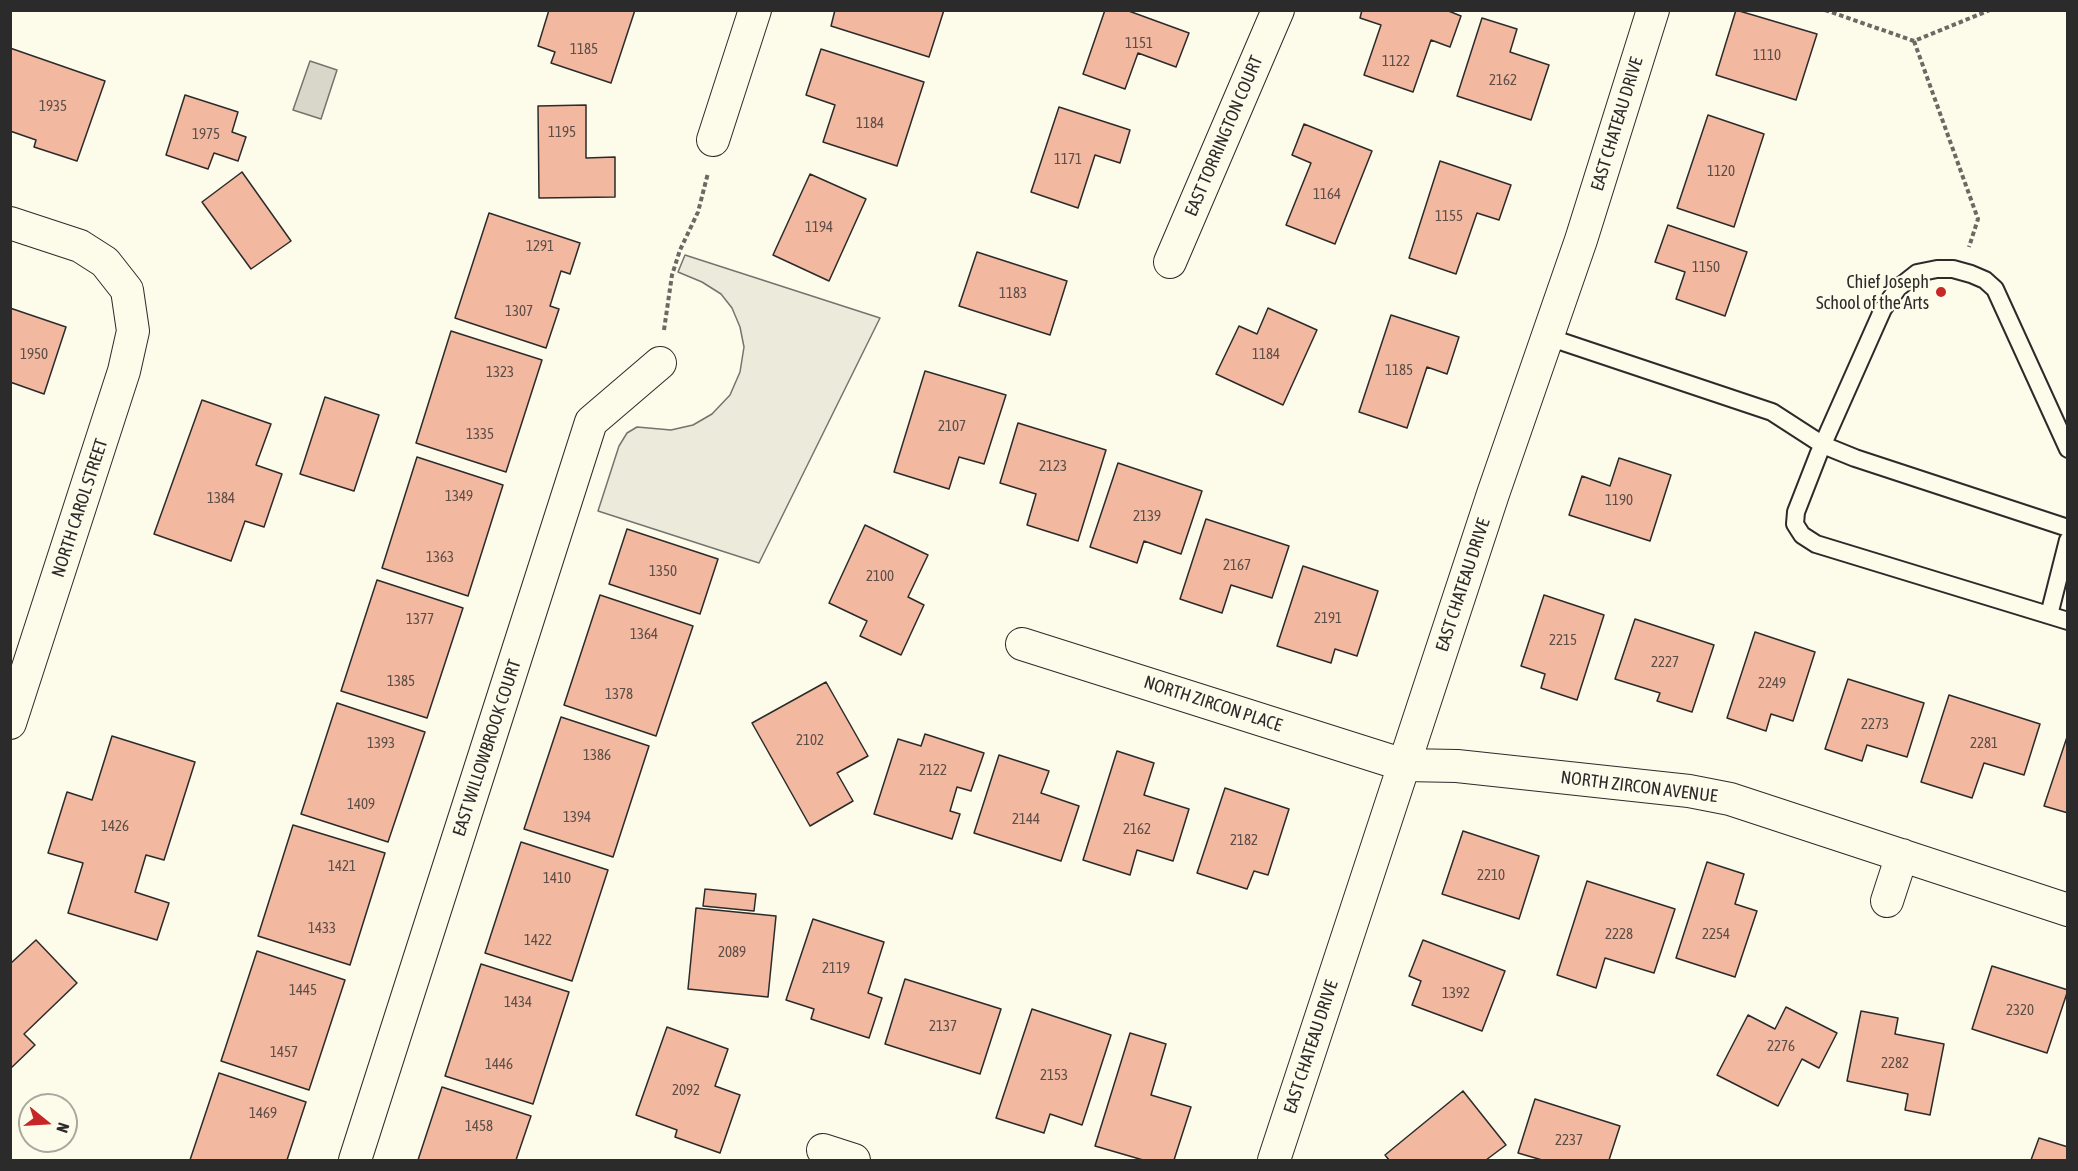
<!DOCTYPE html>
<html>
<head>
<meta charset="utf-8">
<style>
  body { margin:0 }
  #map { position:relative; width:2078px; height:1171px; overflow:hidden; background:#fdfbea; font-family:"Asap Condensed",sans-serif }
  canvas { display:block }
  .frame { position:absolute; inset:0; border:12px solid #2b2b2b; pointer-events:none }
  .north { position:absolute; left:18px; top:1093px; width:60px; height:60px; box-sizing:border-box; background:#fdfbea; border:2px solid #a9a89e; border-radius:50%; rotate:108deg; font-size:16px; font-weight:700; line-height:24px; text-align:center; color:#2b2b2b }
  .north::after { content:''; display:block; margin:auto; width:21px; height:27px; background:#c62828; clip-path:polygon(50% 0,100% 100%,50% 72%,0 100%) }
</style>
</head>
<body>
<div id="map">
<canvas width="2078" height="1171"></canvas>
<div class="frame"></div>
<div class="north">N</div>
</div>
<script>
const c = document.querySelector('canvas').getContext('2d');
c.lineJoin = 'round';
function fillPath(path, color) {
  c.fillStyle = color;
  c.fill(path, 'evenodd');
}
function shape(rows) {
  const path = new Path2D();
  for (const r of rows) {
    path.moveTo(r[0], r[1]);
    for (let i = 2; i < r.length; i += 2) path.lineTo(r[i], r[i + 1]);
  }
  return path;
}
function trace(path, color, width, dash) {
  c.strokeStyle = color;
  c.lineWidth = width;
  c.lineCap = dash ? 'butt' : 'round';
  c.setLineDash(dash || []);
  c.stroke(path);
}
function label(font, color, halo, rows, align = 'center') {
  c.font = font + ' "Asap Condensed",sans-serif';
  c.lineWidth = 4.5;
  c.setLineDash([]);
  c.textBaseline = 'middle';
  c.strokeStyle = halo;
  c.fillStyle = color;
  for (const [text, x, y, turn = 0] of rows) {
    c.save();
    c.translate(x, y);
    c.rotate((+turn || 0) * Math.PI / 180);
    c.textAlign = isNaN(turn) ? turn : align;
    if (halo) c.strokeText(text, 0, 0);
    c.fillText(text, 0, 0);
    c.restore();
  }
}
const green = shape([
  [685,255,880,318,759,563,598,511,619,446,627,433,637,427,671,430,693,425,712,414,730,395,740,372,744,347,740,327,732,308,721,294,702,282,678,272,685,255]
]);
const water = shape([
  [310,61,337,70,321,119,293,110,310,61]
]);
const building = shape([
  [549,10,635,10,611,83,551,63,555,52,538,46,549,10],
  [835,10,944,10,929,57,831,26,835,10],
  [1105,10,1126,10,1189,33,1176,67,1138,53,1125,89,1083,74,1105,10],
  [1362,10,1446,10,1461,16,1450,47,1431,40,1413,92,1364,75,1381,25,1360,18,1362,10],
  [1736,10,1817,34,1796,100,1716,75,1736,10],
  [1482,18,1517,29,1510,52,1549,65,1531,120,1457,96,1482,18],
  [10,48,105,81,77,161,34,147,36,140,10,131,10,48],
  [821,49,924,82,897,166,823,142,835,105,806,95,821,49],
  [185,95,238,112,232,132,246,137,238,161,214,153,208,169,166,155,185,95],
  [586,105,586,158,615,157,615,197,539,198,538,106,586,105],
  [1059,107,1130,130,1120,163,1095,155,1078,208,1031,192,1059,107],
  [1708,115,1764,134,1734,227,1677,208,1708,115],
  [1304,124,1372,151,1335,244,1286,225,1311,163,1292,155,1304,124],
  [1440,161,1511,185,1499,220,1477,213,1456,274,1409,258,1440,161],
  [242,172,291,241,251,269,202,202,242,172],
  [810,174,866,199,829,281,773,255,810,174],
  [489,213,580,243,570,274,561,271,550,306,559,309,546,348,455,318,489,213],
  [1668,225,1747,252,1725,316,1676,299,1685,272,1655,262,1668,225],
  [977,252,1067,281,1050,335,959,306,977,252],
  [10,308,66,327,44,394,10,382,10,308],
  [1268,308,1317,330,1283,405,1216,374,1239,326,1257,334,1268,308],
  [1391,315,1459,337,1447,374,1427,367,1407,428,1359,412,1391,315],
  [451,331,542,360,506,472,416,443,451,331],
  [925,371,1006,395,984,464,959,457,949,489,894,472,925,371],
  [325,397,379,415,354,491,300,474,325,397],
  [202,400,271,424,256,465,282,474,264,527,245,521,231,561,154,534,202,400],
  [1018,423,1106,450,1078,541,1027,525,1036,494,1000,483,1018,423],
  [417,457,503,485,468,596,382,568,417,457],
  [1619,458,1671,475,1650,541,1569,515,1582,476,1610,486,1619,458],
  [1118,463,1202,491,1181,554,1144,541,1137,563,1090,547,1118,463],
  [1206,519,1289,546,1272,598,1231,585,1222,613,1180,599,1206,519],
  [865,525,928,555,908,597,924,605,901,655,860,636,867,621,829,603,865,525],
  [627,529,718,559,700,614,609,584,627,529],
  [1303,566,1378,591,1357,656,1335,649,1331,663,1277,646,1303,566],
  [377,580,463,608,427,718,341,691,377,580],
  [600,595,693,626,656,736,564,705,600,595],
  [1544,595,1604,615,1577,700,1541,688,1545,674,1521,666,1544,595],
  [1635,619,1714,645,1692,712,1657,701,1660,693,1615,679,1635,619],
  [1755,632,1815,652,1793,721,1771,714,1766,731,1727,718,1755,632],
  [1848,679,1924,703,1907,757,1867,745,1862,761,1825,749,1848,679],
  [826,682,868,756,837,773,853,801,810,826,752,723,826,682],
  [1949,695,2040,724,2024,775,1984,763,1972,798,1921,782,1949,695],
  [337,703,425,732,388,842,301,814,337,703],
  [561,717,649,746,613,857,524,829,561,717],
  [925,734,984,753,971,791,957,787,950,811,960,814,952,839,874,814,898,739,921,746,925,734],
  [2068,734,2068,813,2044,806,2068,734],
  [112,736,195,762,164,860,146,855,135,892,169,903,157,940,68,913,83,863,48,853,67,792,92,800,112,736],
  [1117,751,1154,763,1144,795,1189,809,1173,861,1137,850,1130,875,1083,860,1117,751],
  [999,755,1049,771,1041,793,1079,806,1061,861,974,833,999,755],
  [1225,788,1289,809,1268,875,1254,871,1247,889,1197,873,1225,788],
  [293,825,385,853,350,965,258,936,293,825],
  [1463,831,1539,856,1519,919,1442,894,1463,831],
  [521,842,608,870,572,981,485,953,521,842],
  [1707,862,1744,874,1735,904,1757,911,1735,977,1676,958,1707,862],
  [1587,881,1675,909,1654,973,1605,958,1596,988,1557,975,1587,881],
  [705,889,756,894,754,911,703,906,705,889],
  [696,908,776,916,768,997,688,989,696,908],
  [813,919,884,942,868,993,882,998,869,1038,811,1019,814,1009,786,1000,813,919],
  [36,940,77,983,24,1034,35,1045,10,1069,10,964,36,940],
  [1423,940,1505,971,1482,1031,1412,1005,1421,981,1409,976,1423,940],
  [257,951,345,980,309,1090,221,1061,257,951],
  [481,964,569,992,533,1104,445,1076,481,964],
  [1992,966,2068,990,2047,1053,1972,1029,1992,966],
  [905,979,1001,1009,980,1074,885,1044,905,979],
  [1786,1007,1837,1033,1819,1068,1802,1059,1778,1106,1717,1075,1748,1015,1775,1029,1786,1007],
  [1032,1009,1111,1035,1082,1125,1050,1114,1044,1133,996,1118,1032,1009],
  [1861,1011,1898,1018,1895,1034,1944,1044,1930,1115,1905,1110,1908,1094,1847,1081,1861,1011],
  [667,1027,728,1049,715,1086,740,1095,720,1153,675,1137,677,1130,636,1115,667,1027],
  [1130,1033,1166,1044,1151,1095,1191,1107,1174,1160,1143,1160,1095,1146,1130,1033],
  [219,1073,306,1102,287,1160,190,1160,219,1073],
  [442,1087,531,1116,516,1160,418,1160,442,1087],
  [1463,1091,1506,1145,1486,1160,1389,1160,1385,1155,1463,1091],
  [1535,1099,1620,1126,1609,1160,1542,1160,1518,1153,1535,1099],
  [2039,1138,2068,1147,2068,1160,2031,1160,2039,1138]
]);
const path = shape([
  [1825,10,1914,41,1990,10],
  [1914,41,1978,219,1969,247],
  [664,330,672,275,680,250,698,212,708,173]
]);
const service = shape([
  [1548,337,1772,412,1823,445,1855,458,2068,528],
  [2068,449,1995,289,1985,280,1971,274,1953,269,1937,269,1917,273,1898,288,1883,309,1819,453,1796,512,1795,524,1802,535,1816,544,2068,621],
  [2049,615,2068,540]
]);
const minor = shape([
  [713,140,755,10],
  [10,223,80,246,105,262,127,290,133,331,124,371,10,723],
  [1170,262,1278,10],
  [1022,644,1404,765,1457,766,1689,791,1730,799,2068,910],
  [1887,901,1902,855],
  [823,1150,854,1160],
  [355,1160,591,422,660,363],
  [1274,1160,1493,494,1581,240,1653,10]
]);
const markers = [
  [1941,292,6,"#c62828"]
];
const numberNames = [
  ["1151",1139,43],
  ["1185",584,49],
  ["1110",1767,55],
  ["1122",1396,61],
  ["2162",1503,80],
  ["1935",53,106],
  ["1184",870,123],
  ["1195",562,132],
  ["1975",206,134],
  ["1171",1068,159],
  ["1120",1721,171],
  ["1164",1327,194],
  ["1155",1449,216],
  ["1194",819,227],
  ["1291",540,246],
  ["1150",1706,267],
  ["1183",1013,293],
  ["1307",519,311],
  ["1950",34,354],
  ["1184",1266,354],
  ["1185",1399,370],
  ["1323",500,372],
  ["2107",952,426],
  ["1335",480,434],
  ["2123",1053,466],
  ["1349",459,496],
  ["1384",221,498],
  ["1190",1619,500],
  ["2139",1147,516],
  ["1363",440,557],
  ["2167",1237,565],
  ["1350",663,571],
  ["2100",880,576],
  ["2191",1328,618],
  ["1377",420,619],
  ["1364",644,634],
  ["2215",1563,640],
  ["2227",1665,662],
  ["1385",401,681],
  ["2249",1772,683],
  ["1378",619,694],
  ["2273",1875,724],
  ["2102",810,740],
  ["1393",381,743],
  ["2281",1984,743],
  ["1386",597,755],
  ["2122",933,770],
  ["1409",361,804],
  ["1394",577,817],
  ["2144",1026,819],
  ["1426",115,826],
  ["2162",1137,829],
  ["2182",1244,840],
  ["1421",342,866],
  ["2210",1491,875],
  ["1410",557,878],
  ["1433",322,928],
  ["2228",1619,934],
  ["2254",1716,934],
  ["1422",538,940],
  ["2089",732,952],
  ["2119",836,968],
  ["1445",303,990],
  ["1392",1456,993],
  ["1434",518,1002],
  ["2320",2020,1010],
  ["2137",943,1026],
  ["2276",1781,1046],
  ["1457",284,1052],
  ["2282",1895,1063],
  ["1446",499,1064],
  ["2153",1054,1075],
  ["2092",686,1090],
  ["1469",263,1113],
  ["1458",479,1126],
  ["2237",1569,1140]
];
const streetNames = [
  ["EAST CHATEAU DRIVE",1617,124,-73],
  ["EAST TORRINGTON COURT",1224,136,-67],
  ["NORTH CAROL STREET",80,508,-72],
  ["EAST CHATEAU DRIVE",1463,585,-72],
  ["NORTH ZIRCON PLACE",1213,704,18],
  ["EAST WILLOWBROOK COURT",487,748,-72],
  ["NORTH ZIRCON AVENUE",1639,787,7],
  ["EAST CHATEAU DRIVE",1311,1047,-72]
];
const poiNames = [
  ["Chief Joseph",1929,282],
  ["School of the Arts",1929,303]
];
fillPath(green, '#ecebdb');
trace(green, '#74746e', 1.5);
fillPath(water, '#d8d7c9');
trace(water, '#74746e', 1.5);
fillPath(building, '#f2b8a0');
trace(building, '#2b2b2b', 1.5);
trace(service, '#2b2b2b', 20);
trace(minor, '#2b2b2b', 34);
trace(path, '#6a6964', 4, [4.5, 3]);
trace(service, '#fdfbea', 16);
trace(minor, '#fdfbea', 32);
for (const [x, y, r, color] of markers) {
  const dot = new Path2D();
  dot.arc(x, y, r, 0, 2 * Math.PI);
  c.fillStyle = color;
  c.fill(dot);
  trace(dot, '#fdfbea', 2);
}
label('15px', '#5d4e48', null, numberNames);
label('18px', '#2b2b2b', '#fdfbea', streetNames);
label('18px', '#2b2b2b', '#fdfbea', poiNames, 'right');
</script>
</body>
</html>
